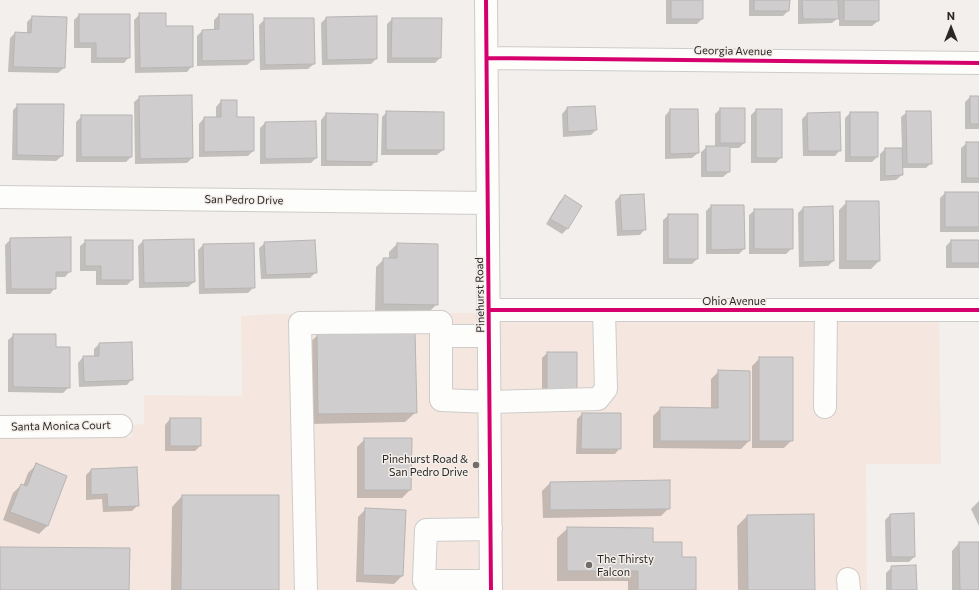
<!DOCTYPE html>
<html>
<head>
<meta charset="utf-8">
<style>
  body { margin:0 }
  #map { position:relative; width:979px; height:590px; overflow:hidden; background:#f2efec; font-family:Commissioner,sans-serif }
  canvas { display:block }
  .north { position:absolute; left:931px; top:8px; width:40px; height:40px; -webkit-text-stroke:3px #f4eeea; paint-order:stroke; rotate:0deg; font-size:11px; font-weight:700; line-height:16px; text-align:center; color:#2a2826 }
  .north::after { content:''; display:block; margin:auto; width:14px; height:18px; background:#2a2826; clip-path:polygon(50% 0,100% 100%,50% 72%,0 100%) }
</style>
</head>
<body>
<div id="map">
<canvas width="979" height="590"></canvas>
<div class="north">N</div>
</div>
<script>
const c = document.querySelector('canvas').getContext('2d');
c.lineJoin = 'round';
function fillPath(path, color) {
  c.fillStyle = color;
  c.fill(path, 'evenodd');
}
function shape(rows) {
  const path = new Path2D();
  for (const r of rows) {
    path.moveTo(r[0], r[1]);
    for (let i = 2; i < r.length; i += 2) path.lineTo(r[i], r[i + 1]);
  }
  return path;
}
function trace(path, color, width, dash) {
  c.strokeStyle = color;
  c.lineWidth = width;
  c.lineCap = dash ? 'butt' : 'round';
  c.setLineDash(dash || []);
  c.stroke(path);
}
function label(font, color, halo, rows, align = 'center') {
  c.font = font + ' Commissioner,sans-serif';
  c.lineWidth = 3;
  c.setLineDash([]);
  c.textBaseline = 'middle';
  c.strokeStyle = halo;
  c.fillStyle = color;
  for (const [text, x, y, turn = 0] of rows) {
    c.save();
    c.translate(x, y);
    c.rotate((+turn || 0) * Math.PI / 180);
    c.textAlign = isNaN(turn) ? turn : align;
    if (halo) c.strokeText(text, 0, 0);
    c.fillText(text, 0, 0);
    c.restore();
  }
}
const commercial = shape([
  [479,313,481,590,0,590,0,439,131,437,132,425,144,424,144,395,242,396,241,316,273,314],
  [499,322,939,322,941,464,866,464,867,590,502,590]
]);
const shadow = shape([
  [666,0,702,0,702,19,697,24,666,24],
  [749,0,789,0,788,11,783,16,749,16],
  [798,0,878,0,878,21,872,26,839,26,839,17,832,23,798,24],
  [140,14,192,66,187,72,135,73,134,20],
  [79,15,129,57,124,63,91,63,91,48,74,48,74,20],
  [219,15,253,60,247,65,197,66,197,36,202,31,214,30,214,20],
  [32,17,64,68,58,73,8,72,10,38,15,33,27,34,27,22],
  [326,18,376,59,371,64,322,65,321,23],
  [265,19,314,64,308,69,260,70,259,25],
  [392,19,440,58,435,63,387,63,387,24],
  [140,97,192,158,187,163,135,164,134,102],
  [970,97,979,97,979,129,965,129,965,102],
  [221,101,236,118,253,151,248,156,199,157,199,124,204,118,216,118,216,107],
  [18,105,62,156,56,161,12,160,13,110],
  [567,108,596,130,591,135,563,137,562,114],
  [720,109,744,143,739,148,729,148,729,172,723,177,701,177,701,152,707,147,715,147,715,114],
  [670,110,697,110,698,153,692,158,665,159,665,116],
  [756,110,781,157,776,163,751,163,751,115],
  [387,112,443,150,437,155,381,155,382,117],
  [907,112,931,163,926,168,902,168,902,175,896,180,880,181,880,154,885,149,902,149,901,117],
  [850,113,877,157,872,162,845,162,845,118],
  [326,114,376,161,371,166,321,166,321,120],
  [807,114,840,150,835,156,803,156,802,119],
  [82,116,131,157,126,162,76,162,76,122],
  [315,122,316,158,311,163,260,164,260,128,265,123],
  [967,143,979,143,979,183,961,183,961,148],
  [945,193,979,193,979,232,940,232,940,198],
  [565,196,581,206,567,229,562,234,546,224,560,201],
  [620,196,645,229,640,235,617,236,615,201],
  [847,202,879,261,871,269,839,269,839,210],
  [711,206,743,206,744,249,739,254,706,254,706,211],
  [803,208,833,261,828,266,799,267,798,213],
  [755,210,792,248,786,254,749,254,749,215],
  [669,215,697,259,692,264,663,264,663,220],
  [11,239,70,271,65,277,55,277,55,288,50,294,6,294,5,245],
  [86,241,132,280,127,285,96,285,96,271,80,271,80,246],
  [143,241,194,282,188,287,139,288,138,246],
  [951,241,979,241,979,268,946,268,946,246],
  [265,243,316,272,310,278,261,279,259,248],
  [397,244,437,304,429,312,375,312,376,267,384,259,389,259,389,252],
  [203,245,254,287,248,293,199,294,198,250],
  [14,335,55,348,69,387,63,393,8,392,8,340],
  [318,335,416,412,405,422,309,424,307,345],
  [99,344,132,379,127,385,79,387,78,363,83,357,94,357,94,349],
  [547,353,571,396,542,396,542,358],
  [760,358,792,440,784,448,752,448,752,366],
  [719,371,749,441,741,449,653,448,653,416,661,408,711,409,711,379],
  [582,414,620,448,615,454,576,454,577,419],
  [170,419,200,446,195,451,165,451,165,425],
  [365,439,410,490,402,498,357,498,357,447],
  [36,465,65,476,47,526,39,534,3,520,13,493,21,485,23,486,28,473],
  [136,468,138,505,132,511,103,512,102,499,86,500,86,475,91,470],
  [550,483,669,508,661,516,543,518,542,491],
  [182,496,278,590,171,590,172,507],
  [979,501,979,526,971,509],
  [366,509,402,576,394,584,356,582,358,517],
  [890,515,914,557,909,562,886,562,885,520],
  [747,516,814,590,738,590,737,526],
  [568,528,652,543,681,558,695,590,628,590,628,581,557,581,557,538],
  [959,543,979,543,979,590,952,590,952,551],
  [892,567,916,590,886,590,886,573]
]);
const building = shape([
  [671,0,703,0,703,19,671,19,671,0],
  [754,0,790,0,789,11,754,11,754,0],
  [802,0,838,0,839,19,803,19,802,0],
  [844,0,879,0,879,21,844,21,844,0],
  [139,13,166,13,166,26,193,26,193,67,140,68,139,13],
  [79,14,130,14,130,58,96,58,96,43,79,43,79,14],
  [219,14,253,14,254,60,202,61,202,30,219,29,219,14],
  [32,16,67,17,65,68,13,67,15,32,31,33,32,16],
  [377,16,377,59,327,60,326,17,377,16],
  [264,18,314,18,315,64,265,65,264,18],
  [392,18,442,18,441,58,391,58,392,18],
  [192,95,193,158,140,159,139,96,192,95],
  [970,96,979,96,979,124,970,124,970,96],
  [221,100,237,100,237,117,254,117,254,151,204,152,204,117,221,117,221,100],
  [17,104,64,104,63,156,17,155,17,104],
  [595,106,597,130,568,132,567,107,595,106],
  [720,108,745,108,745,143,720,143,720,108],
  [670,109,698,109,699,153,670,154,670,109],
  [756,109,782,109,782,158,756,158,756,109],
  [386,111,444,112,444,150,386,150,386,111],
  [906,111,931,111,932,164,907,164,906,111],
  [840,112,841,151,808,151,807,113,840,112],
  [850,112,878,112,878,157,850,157,850,112],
  [326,113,378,114,377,162,326,161,326,113],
  [81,115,132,115,132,157,81,157,81,115],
  [316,121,317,158,265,159,265,122,316,121],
  [966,142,979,142,979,178,966,178,966,142],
  [706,146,730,146,730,172,706,172,706,146],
  [885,148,902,148,903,175,885,176,885,148],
  [945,192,979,192,979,227,945,227,945,192],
  [644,194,646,230,622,231,620,195,644,194],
  [565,195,582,206,568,229,550,219,565,195],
  [846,201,879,201,880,261,846,261,846,201],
  [711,205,744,205,745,249,711,250,711,205],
  [833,206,834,261,803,262,803,207,833,206],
  [754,209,793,209,793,249,754,249,754,209],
  [668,214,698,214,698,259,668,259,668,214],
  [71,237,71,272,56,272,56,289,11,289,10,238,71,237],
  [194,239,195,282,144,283,143,240,194,239],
  [85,240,133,240,133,280,101,280,101,266,85,266,85,240],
  [315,240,317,273,266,275,264,242,315,240],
  [951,240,979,240,979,263,951,263,951,240],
  [254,243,255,288,204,289,203,244,254,243],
  [397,243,438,244,438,305,383,304,383,258,397,258,397,243],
  [415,332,417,413,318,414,317,334,415,332],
  [13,334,56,334,56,347,70,347,70,388,13,387,13,334],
  [132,342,133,380,84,382,83,356,99,356,99,343,132,342],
  [547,352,577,352,577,392,547,392,547,352],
  [759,357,793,357,793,441,759,441,759,357],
  [718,370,750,371,750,441,660,441,660,407,718,408,718,370],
  [582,413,621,413,621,449,581,449,582,413],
  [170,418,201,418,201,446,170,446,170,418],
  [364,438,412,438,411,490,364,490,364,438],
  [36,463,67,476,48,526,10,512,21,484,27,486,36,463],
  [137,467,139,506,108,507,107,494,91,495,91,469,137,467],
  [670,480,670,509,550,510,550,482,670,480],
  [182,495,279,495,279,590,181,590,182,495],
  [365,508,406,510,403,576,363,575,365,508],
  [914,513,915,557,891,557,890,514,914,513],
  [814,514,815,590,748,590,747,515,814,514],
  [567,527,653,528,653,542,682,542,682,557,696,557,696,590,638,590,638,571,567,571,567,527],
  [959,542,979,542,979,590,960,590,959,542],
  [0,547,130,548,129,590,0,590,0,547],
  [916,565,917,590,891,590,891,566,916,565]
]);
const minor = shape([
  [486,0,491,590],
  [487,58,979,63],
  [0,197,487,203],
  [489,310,979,310],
  [489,336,441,336,441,400,490,402,598,399,606,389,604,310],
  [825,407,826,310],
  [0,427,121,426],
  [491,529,426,530,424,581,491,581],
  [848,579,849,590],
  [306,590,300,323,441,322,441,336]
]);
const cycleway = shape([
  [486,0,491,590],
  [487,58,979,63],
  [489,310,979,310]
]);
const markers = [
  [476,465,4,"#706e6b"],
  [589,565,4,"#706e6b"]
];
const streetNames = [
  ["Georgia Avenue",733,51,1],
  ["San Pedro Drive",244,200,1],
  ["Pinehurst Road",480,295,-91],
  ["Ohio Avenue",734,301],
  ["Santa Monica Court",61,426,-1]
];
const poiNames = [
  ["Pinehurst Road &",468,459],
  ["San Pedro Drive",468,472],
  ["The Thirsty",597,559,"left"],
  ["Falcon",597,572,"left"]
];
fillPath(commercial, '#f5e7df');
fillPath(shadow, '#0003');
fillPath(building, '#cfcdcd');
trace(building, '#b7b4b4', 1);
trace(minor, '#ceccca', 24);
trace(minor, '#fdfdfc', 22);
trace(cycleway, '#d6006c', 4);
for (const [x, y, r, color] of markers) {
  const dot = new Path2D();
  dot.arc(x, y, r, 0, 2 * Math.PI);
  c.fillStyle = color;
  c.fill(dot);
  trace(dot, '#f4eeea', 1.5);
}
label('11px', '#2a2826', '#f4eeea', streetNames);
label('11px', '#2a2826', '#f4eeea', poiNames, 'right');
</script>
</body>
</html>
